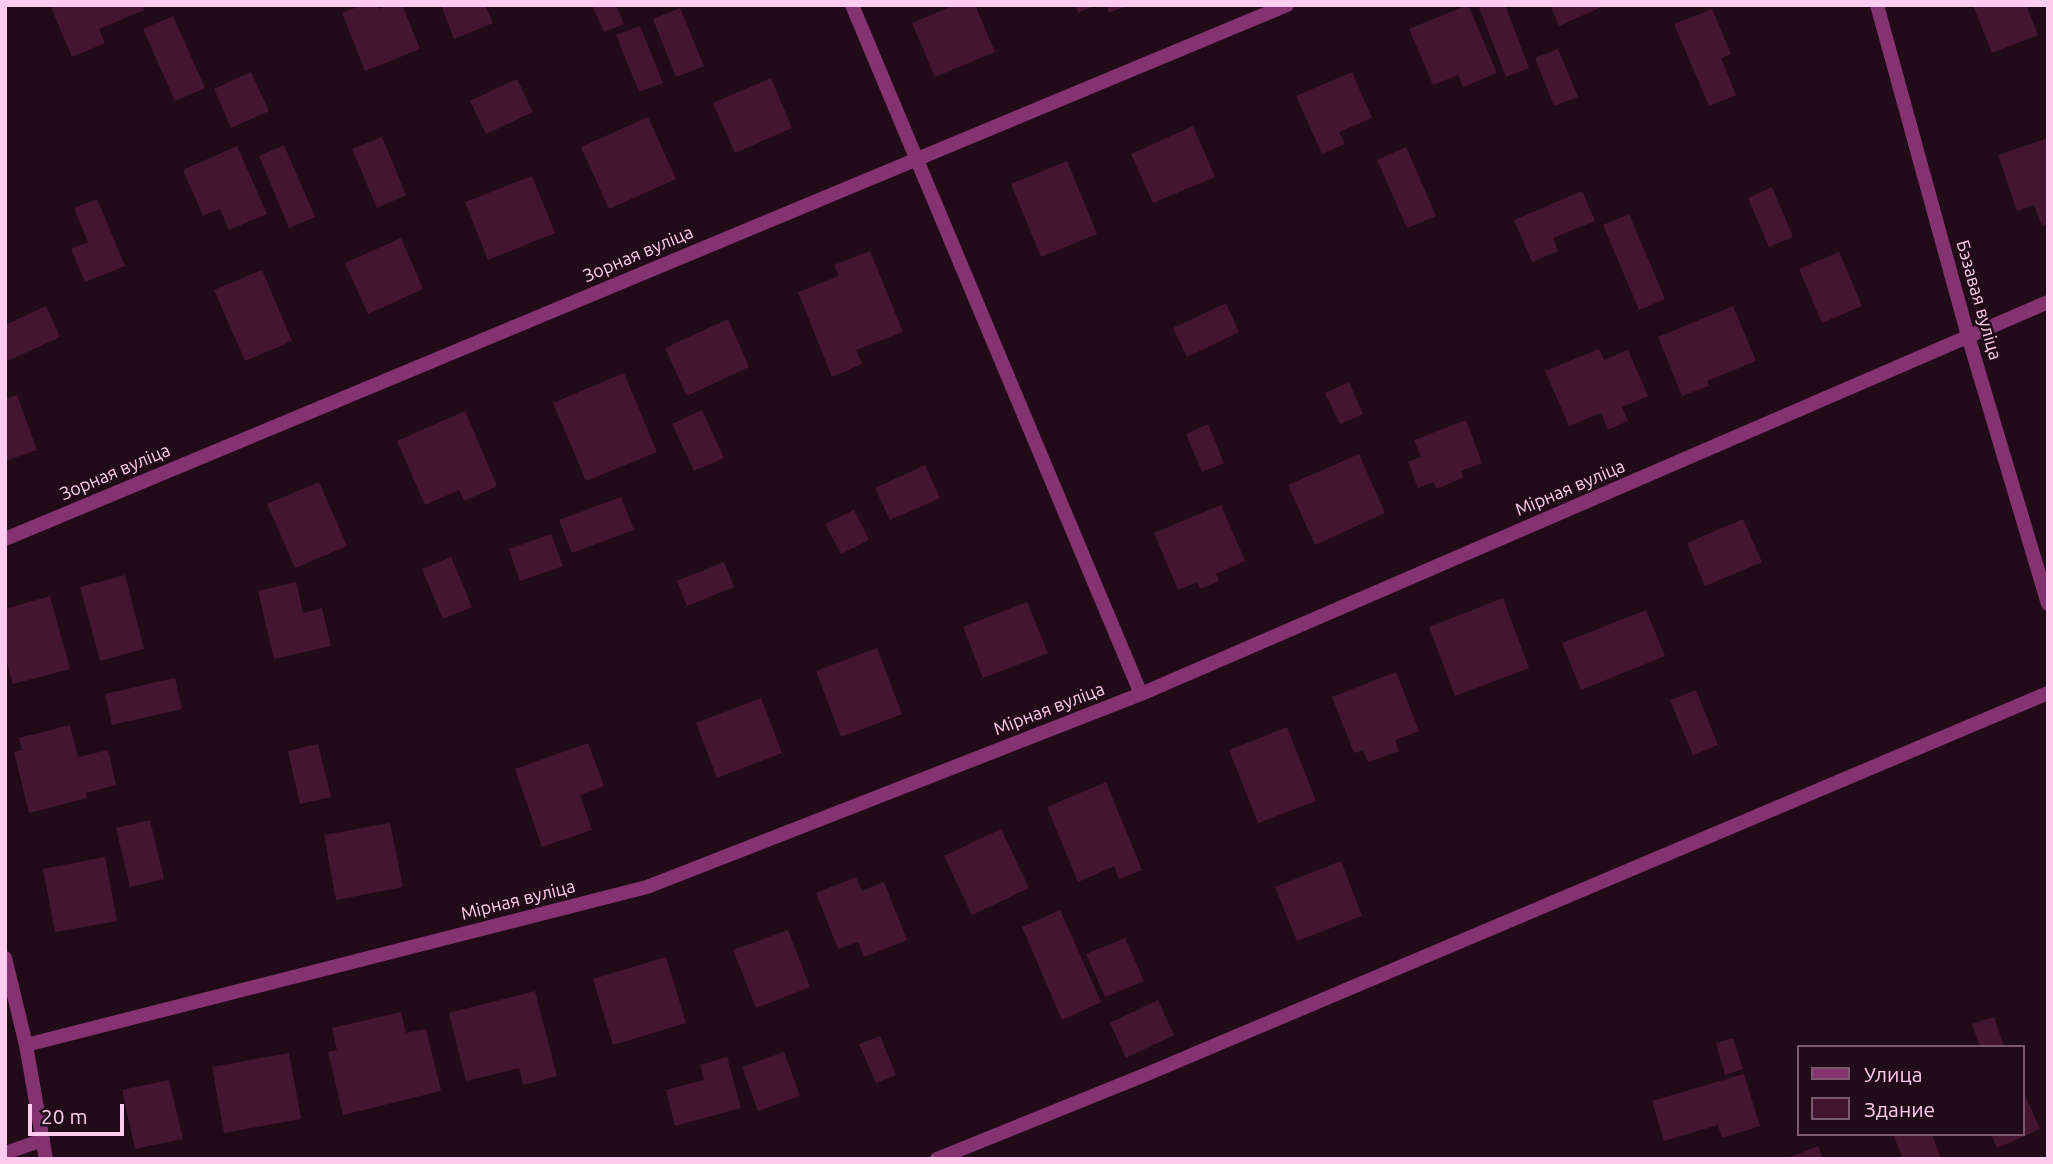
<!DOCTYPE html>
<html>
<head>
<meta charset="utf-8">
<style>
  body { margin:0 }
  #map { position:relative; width:2053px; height:1164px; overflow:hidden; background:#210b19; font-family:Ubuntu,sans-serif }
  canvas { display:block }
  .frame { position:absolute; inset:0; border:7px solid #ffcbee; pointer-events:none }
  .legend { position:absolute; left:1797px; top:1045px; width:228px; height:91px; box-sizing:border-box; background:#210b19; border:2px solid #7a586e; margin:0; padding:9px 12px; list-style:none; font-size:21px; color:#ffcbee }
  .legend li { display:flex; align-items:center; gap:14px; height:35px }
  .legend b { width:35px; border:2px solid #7a586e }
  .scale { position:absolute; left:28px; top:1104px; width:96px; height:32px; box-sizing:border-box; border:4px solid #ffcbee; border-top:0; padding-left:9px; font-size:21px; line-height:24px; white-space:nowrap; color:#ffcbee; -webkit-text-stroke:5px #210b19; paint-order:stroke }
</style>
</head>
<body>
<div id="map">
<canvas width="2053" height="1164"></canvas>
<div class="frame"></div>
<ul class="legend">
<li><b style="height:9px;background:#853270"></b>Улица</li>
<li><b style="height:19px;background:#441531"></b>Здание</li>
</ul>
<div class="scale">20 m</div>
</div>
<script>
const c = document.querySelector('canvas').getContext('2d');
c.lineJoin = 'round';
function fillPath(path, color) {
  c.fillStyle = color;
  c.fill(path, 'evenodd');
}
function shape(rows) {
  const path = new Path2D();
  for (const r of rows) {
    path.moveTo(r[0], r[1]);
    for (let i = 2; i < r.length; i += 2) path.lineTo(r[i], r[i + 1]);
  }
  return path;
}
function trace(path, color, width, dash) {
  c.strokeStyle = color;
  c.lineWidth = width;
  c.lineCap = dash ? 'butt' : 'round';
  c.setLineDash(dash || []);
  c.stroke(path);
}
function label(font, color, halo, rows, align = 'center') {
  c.font = font + ' Ubuntu,sans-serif';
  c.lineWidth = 5;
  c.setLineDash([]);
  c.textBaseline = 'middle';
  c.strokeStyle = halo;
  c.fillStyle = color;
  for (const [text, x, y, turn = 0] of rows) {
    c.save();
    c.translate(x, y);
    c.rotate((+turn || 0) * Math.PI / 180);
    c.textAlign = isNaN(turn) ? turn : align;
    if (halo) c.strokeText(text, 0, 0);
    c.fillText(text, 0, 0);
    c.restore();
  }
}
const building = shape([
  [50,5,142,5,144,10,99,29,105,43,72,57],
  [362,5,378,5,379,9,388,5,402,5,420,49,365,71,342,13],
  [441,5,485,5,493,23,454,39],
  [592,5,616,5,624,24,604,32],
  [955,5,975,5,995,52,935,77,912,23],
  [1075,5,1096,5,1078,13],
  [1106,5,1129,5,1109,13],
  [1468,5,1497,73,1463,87,1458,75,1433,85,1409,29],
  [1478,5,1505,5,1529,68,1506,77],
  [1550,5,1606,5,1559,26],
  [1973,5,2026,5,2038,35,1992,53],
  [680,8,704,66,676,77,653,19],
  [1712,9,1731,54,1721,58,1736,95,1709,106,1674,24],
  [173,16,205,88,175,101,143,29],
  [640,26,663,83,639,92,616,35],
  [1558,49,1578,97,1554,106,1535,58],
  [251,72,269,111,231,128,214,89],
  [1352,72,1372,118,1339,132,1345,144,1322,154,1296,96],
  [771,78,792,128,735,153,713,103],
  [517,79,533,112,486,134,470,101],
  [648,117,676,179,609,209,581,147],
  [1193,126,1215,177,1153,203,1131,154],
  [382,137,406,195,377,208,352,149],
  [2048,138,2048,224,2042,226,2034,205,2017,211,1998,155],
  [284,145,315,217,289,228,259,156],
  [237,146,267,214,229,230,220,209,203,216,183,170],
  [1406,147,1436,216,1407,228,1377,160],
  [1067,161,1097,234,1041,257,1011,184],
  [532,176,555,233,488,260,465,202],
  [1772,187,1793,237,1769,247,1748,198],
  [1582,191,1595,221,1553,238,1558,251,1532,262,1514,220],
  [97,199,125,266,85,282,71,249,88,242,74,208],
  [1629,214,1665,299,1639,310,1603,225],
  [401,238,423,289,368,314,345,263],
  [870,251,903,332,856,350,862,364,832,377,798,292,839,276,834,265],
  [1839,252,1862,306,1822,323,1799,269],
  [262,270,292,341,245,361,214,290],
  [1226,303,1239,332,1187,357,1173,328],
  [46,306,60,337,5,362,5,325],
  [1733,306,1756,361,1707,381,1709,386,1682,396,1658,337],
  [728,319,749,367,687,396,665,348],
  [1599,349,1604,360,1628,350,1648,396,1622,407,1628,421,1608,430,1601,413,1569,426,1545,371],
  [624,373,657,452,586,481,553,403],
  [1349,382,1363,414,1340,424,1325,393],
  [17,395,37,450,5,461,5,399],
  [702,410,724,458,694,471,672,424],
  [465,411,497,486,464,501,459,490,425,505,397,441],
  [1466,420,1482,463,1461,471,1463,478,1436,489,1434,482,1418,488,1408,462,1421,457,1414,440],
  [1208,424,1224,463,1202,472,1186,434],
  [1359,454,1385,513,1315,545,1288,485],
  [925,465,940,498,890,520,875,488],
  [319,482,347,546,295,568,267,504],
  [621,497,634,530,572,553,559,520],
  [1221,505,1245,561,1216,574,1219,581,1200,589,1197,582,1178,590,1154,533],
  [854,510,869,540,841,554,825,524],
  [1743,519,1762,562,1705,586,1687,543],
  [551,534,563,566,520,581,509,549],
  [451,557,472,607,443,619,422,569],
  [724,562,734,587,687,606,677,581],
  [125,575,144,649,100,661,80,587],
  [296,582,303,613,322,608,331,646,274,659,258,591],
  [50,596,70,669,13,684,5,656,5,609],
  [1503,598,1529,668,1455,696,1429,627],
  [1027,602,1048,653,983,678,963,627],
  [1646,610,1665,656,1581,690,1562,643],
  [877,648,902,714,841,737,816,671],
  [1396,672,1419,731,1395,740,1399,751,1368,762,1363,750,1354,753,1332,697],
  [175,678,182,709,112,725,105,694],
  [1696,690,1718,745,1693,755,1670,700],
  [761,698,782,753,717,778,696,723],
  [70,725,78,757,108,750,116,785,86,793,87,798,29,813,14,752,22,750,19,738],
  [1287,727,1316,801,1258,823,1229,750],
  [588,743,604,786,580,795,592,830,542,847,515,769],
  [318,744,331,797,300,804,288,751],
  [1106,782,1142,870,1119,879,1114,866,1078,882,1047,807],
  [150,820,164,879,130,887,116,828],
  [390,823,403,887,336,900,324,835],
  [1001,829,1029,888,972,915,944,856],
  [105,857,117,921,55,932,43,869],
  [1341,861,1362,916,1297,941,1275,887],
  [856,877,862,891,884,882,907,940,864,957,858,942,838,949,816,893],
  [1060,910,1101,1002,1062,1020,1022,927],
  [788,930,810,987,756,1008,733,950],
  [1125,938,1144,981,1105,997,1086,954],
  [666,957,686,1023,613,1045,593,979],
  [535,991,557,1076,523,1085,519,1068,466,1081,449,1013],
  [1158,1000,1174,1035,1126,1058,1110,1023],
  [401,1012,406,1033,426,1029,441,1091,343,1115,328,1052,337,1050,332,1028],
  [1994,1017,2004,1047,1980,1047,1972,1024],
  [880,1036,896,1075,876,1083,859,1044],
  [1733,1038,1743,1069,1725,1075,1716,1043],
  [784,1052,800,1096,758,1111,742,1067],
  [289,1053,301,1119,224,1133,212,1067],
  [727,1057,741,1108,675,1126,666,1090,704,1080,700,1065],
  [1744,1074,1760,1126,1722,1138,1718,1125,1664,1141,1652,1101],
  [169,1080,183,1139,135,1149,122,1090],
  [2023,1091,2040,1129,1997,1148,1991,1134,2023,1134],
  [1893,1134,1932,1134,1941,1159,1903,1159],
  [1818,1146,1823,1159,1785,1159]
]);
const service = shape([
  [937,1159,1147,1074,2048,693]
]);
const minor = shape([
  [852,5,1141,694],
  [1877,5,1968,336,2048,604],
  [5,539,1287,5],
  [5,958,26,1045,46,1159],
  [26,1045,647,887,1141,694,2048,302],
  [5,1153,43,1140]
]);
const streetNames = [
  ["Зорная вуліца",638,254,-23],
  ["Бэзавая вуліца",1979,300,74],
  ["Зорная вуліца",115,472,-23],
  ["Мірная вуліца",1570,488,-23],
  ["Мірная вуліца",1049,709,-21],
  ["Мірная вуліца",518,900,-14]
];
fillPath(building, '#441531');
trace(service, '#853270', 14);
trace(minor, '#853270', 14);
label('18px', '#ffcbee', '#210b19', streetNames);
</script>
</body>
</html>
